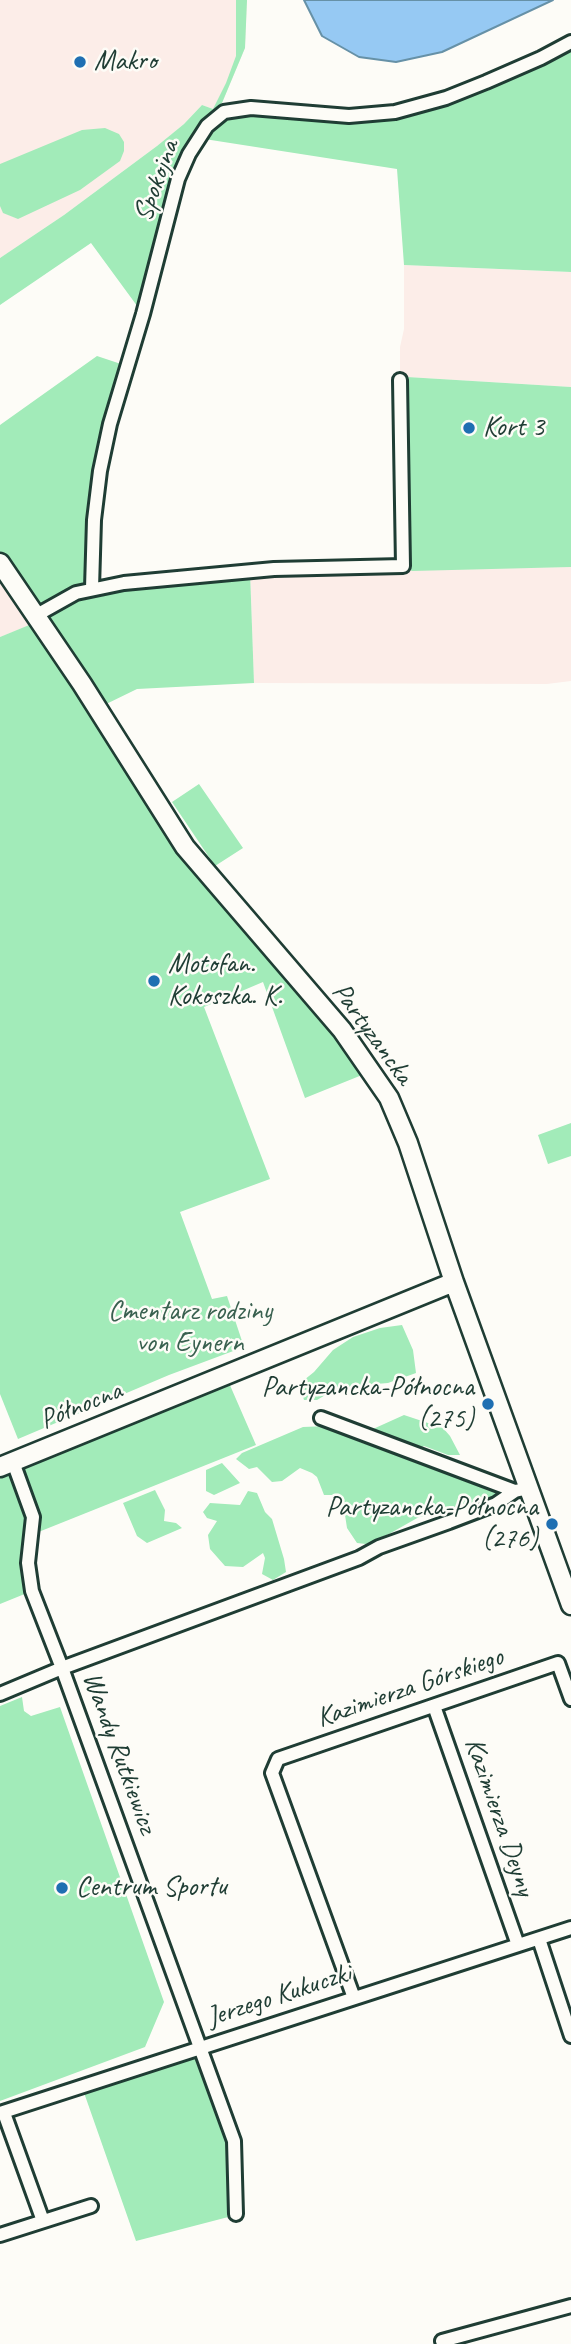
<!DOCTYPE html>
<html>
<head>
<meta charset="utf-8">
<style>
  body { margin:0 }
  canvas { display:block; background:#fdfcf7 }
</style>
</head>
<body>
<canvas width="571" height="2344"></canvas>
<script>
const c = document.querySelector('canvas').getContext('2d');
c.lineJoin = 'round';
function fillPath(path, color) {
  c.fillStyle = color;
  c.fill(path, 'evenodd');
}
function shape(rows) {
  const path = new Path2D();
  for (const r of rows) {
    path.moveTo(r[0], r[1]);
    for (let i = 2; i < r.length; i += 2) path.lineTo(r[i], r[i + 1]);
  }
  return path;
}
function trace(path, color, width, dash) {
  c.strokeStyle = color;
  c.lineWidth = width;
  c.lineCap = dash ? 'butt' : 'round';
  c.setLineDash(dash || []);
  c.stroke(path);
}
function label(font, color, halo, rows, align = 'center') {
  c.font = font + ' Caveat,sans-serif';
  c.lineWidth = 5;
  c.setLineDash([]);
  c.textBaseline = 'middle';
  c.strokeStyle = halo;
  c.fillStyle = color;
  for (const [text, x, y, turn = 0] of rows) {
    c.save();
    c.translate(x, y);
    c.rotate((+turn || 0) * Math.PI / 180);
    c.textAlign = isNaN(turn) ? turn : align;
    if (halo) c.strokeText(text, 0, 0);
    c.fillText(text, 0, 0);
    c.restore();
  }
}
const built = shape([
  [0,0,247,0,245,48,222,103,213,109,202,105,184,124,157,146,64,215,0,258],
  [404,265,571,272,571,387,407,377,400,380,400,347,404,329],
  [0,563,39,622,0,637],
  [571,567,571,681,547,684,254,683,250,571]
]);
const green = shape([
  [236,0,247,0,245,48,222,103,214,109,224,112,395,112,571,42,571,272,404,265,397,169,198,138,189,154,143,314,91,243,0,305,0,258,64,215,157,146,184,124,202,105,213,109,226,83,236,56],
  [105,128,119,134,124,142,124,151,120,161,80,190,18,219,3,213,0,206,0,164,82,130],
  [97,356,127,366,110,424,92,588,250,571,254,683,137,689,98,708,185,847,372,1071,305,1098,263,982,204,1007,270,1179,180,1212,212,1299,227,1296,244,1347,169,1375,18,1439,0,1394,0,637,39,621,0,563,0,425],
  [407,377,571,387,571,567,412,571,403,566,400,381],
  [199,784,243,848,215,866,172,802],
  [571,1123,571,1156,548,1164,538,1135],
  [402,1325,413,1350,416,1373,388,1383,364,1385,346,1393,331,1383,327,1394,317,1400,304,1400,299,1384,314,1372,333,1350,353,1337,380,1328],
  [229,1383,256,1445,31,1535,32,1591,0,1604,0,1478],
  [404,1415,443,1428,450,1436,460,1455,448,1455,424,1446,417,1450,389,1439,373,1429],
  [327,1426,362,1443,397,1452,470,1479,501,1493,457,1510,419,1517,389,1534,366,1544,357,1543,347,1528,343,1502,332,1495,324,1495,317,1477,312,1473,300,1468,282,1481,272,1482,257,1467,249,1469,236,1459,242,1453,303,1427],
  [222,1463,240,1483,214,1495,206,1491,206,1470],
  [155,1490,165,1510,164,1521,176,1523,182,1528,147,1543,137,1536,123,1503],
  [248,1491,257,1493,265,1512,272,1519,284,1559,286,1572,273,1580,262,1574,265,1558,263,1553,243,1567,225,1566,210,1549,208,1535,217,1521,207,1518,203,1512,210,1503,240,1505],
  [22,1697,24,1711,31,1716,60,1707,164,2002,145,2047,0,2101,0,1706],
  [200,2048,234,2141,236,2215,136,2241,82,2087]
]);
const water = shape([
  [304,0,553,0,442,52,396,62,359,57,322,36,304,0]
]);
const street = shape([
  [92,588,94,520,100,471,110,424,143,314,178,179,189,154,207,126,224,112,251,108,349,116,395,112,446,98,486,82,541,58,571,42],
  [35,616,76,593,124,583,274,569,403,566,400,380],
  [321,1418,515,1491],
  [0,1694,62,1668,32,1591,28,1563,33,1517,13,1462],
  [434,1706,518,1945],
  [539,1939,571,2036],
  [354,1998,272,1773,278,1759,558,1663,571,1699],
  [0,2113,571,1928],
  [4,2113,43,2221],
  [236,2214,234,2141,62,1668,359,1558,379,1547,449,1522,496,1504,515,1491,529,1488],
  [0,2235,91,2206],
  [442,2341,571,2306]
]);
const secondary = shape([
  [0,563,82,684,185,847,342,1030,389,1098,408,1143,454,1282,571,1605],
  [0,1467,454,1282]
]);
const markers = [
  [80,62,7,"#1f6fb2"],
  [469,428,7,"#1f6fb2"],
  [154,981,7,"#1f6fb2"],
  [488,1404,7,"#1f6fb2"],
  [552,1524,7,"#1f6fb2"],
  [62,1888,7,"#1f6fb2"]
];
const poiNames = [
  ["Makro",94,62],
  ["Kort 3",483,428],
  ["Motofan.",168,965],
  ["Kokoszka. K.",168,997],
  ["Partyzancka-Północna",474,1388,"right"],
  ["(275)",474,1420,"right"],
  ["Partyzancka-Północna",538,1508,"right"],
  ["(276)",538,1540,"right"],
  ["Centrum Sportu",76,1888]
];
const streetNames = [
  ["Spokojna",157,181,-70],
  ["Partyzancka",372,1034,54],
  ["Północna",81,1406,-22],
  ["Kazimierza Górskiego",410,1688,-19],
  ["Wandy Rutkiewicz",119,1753,70],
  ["Kazimierza Deyny",499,1817,71],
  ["Jerzego Kukuczki",279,1996,-18]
];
const parkNames = [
  ["Cmentarz rodziny",190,1312],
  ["von Eynern",190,1344]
];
fillPath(built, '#fcede8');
fillPath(green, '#a2ebb9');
fillPath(water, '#96c9f3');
trace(water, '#6691a7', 2);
trace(street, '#1f3d34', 18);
trace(secondary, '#1f3d34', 23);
trace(street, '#fdfcf7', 12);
trace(secondary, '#fdfcf7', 18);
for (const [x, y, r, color] of markers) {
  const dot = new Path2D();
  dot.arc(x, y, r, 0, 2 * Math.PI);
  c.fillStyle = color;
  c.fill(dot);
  trace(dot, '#fdfcf7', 2.5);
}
label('28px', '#1f3d34', '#fdfcf7', poiNames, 'left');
label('28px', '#1f3d34', '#fdfcf7', streetNames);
label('28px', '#39604f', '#fdfcf7', parkNames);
</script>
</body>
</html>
